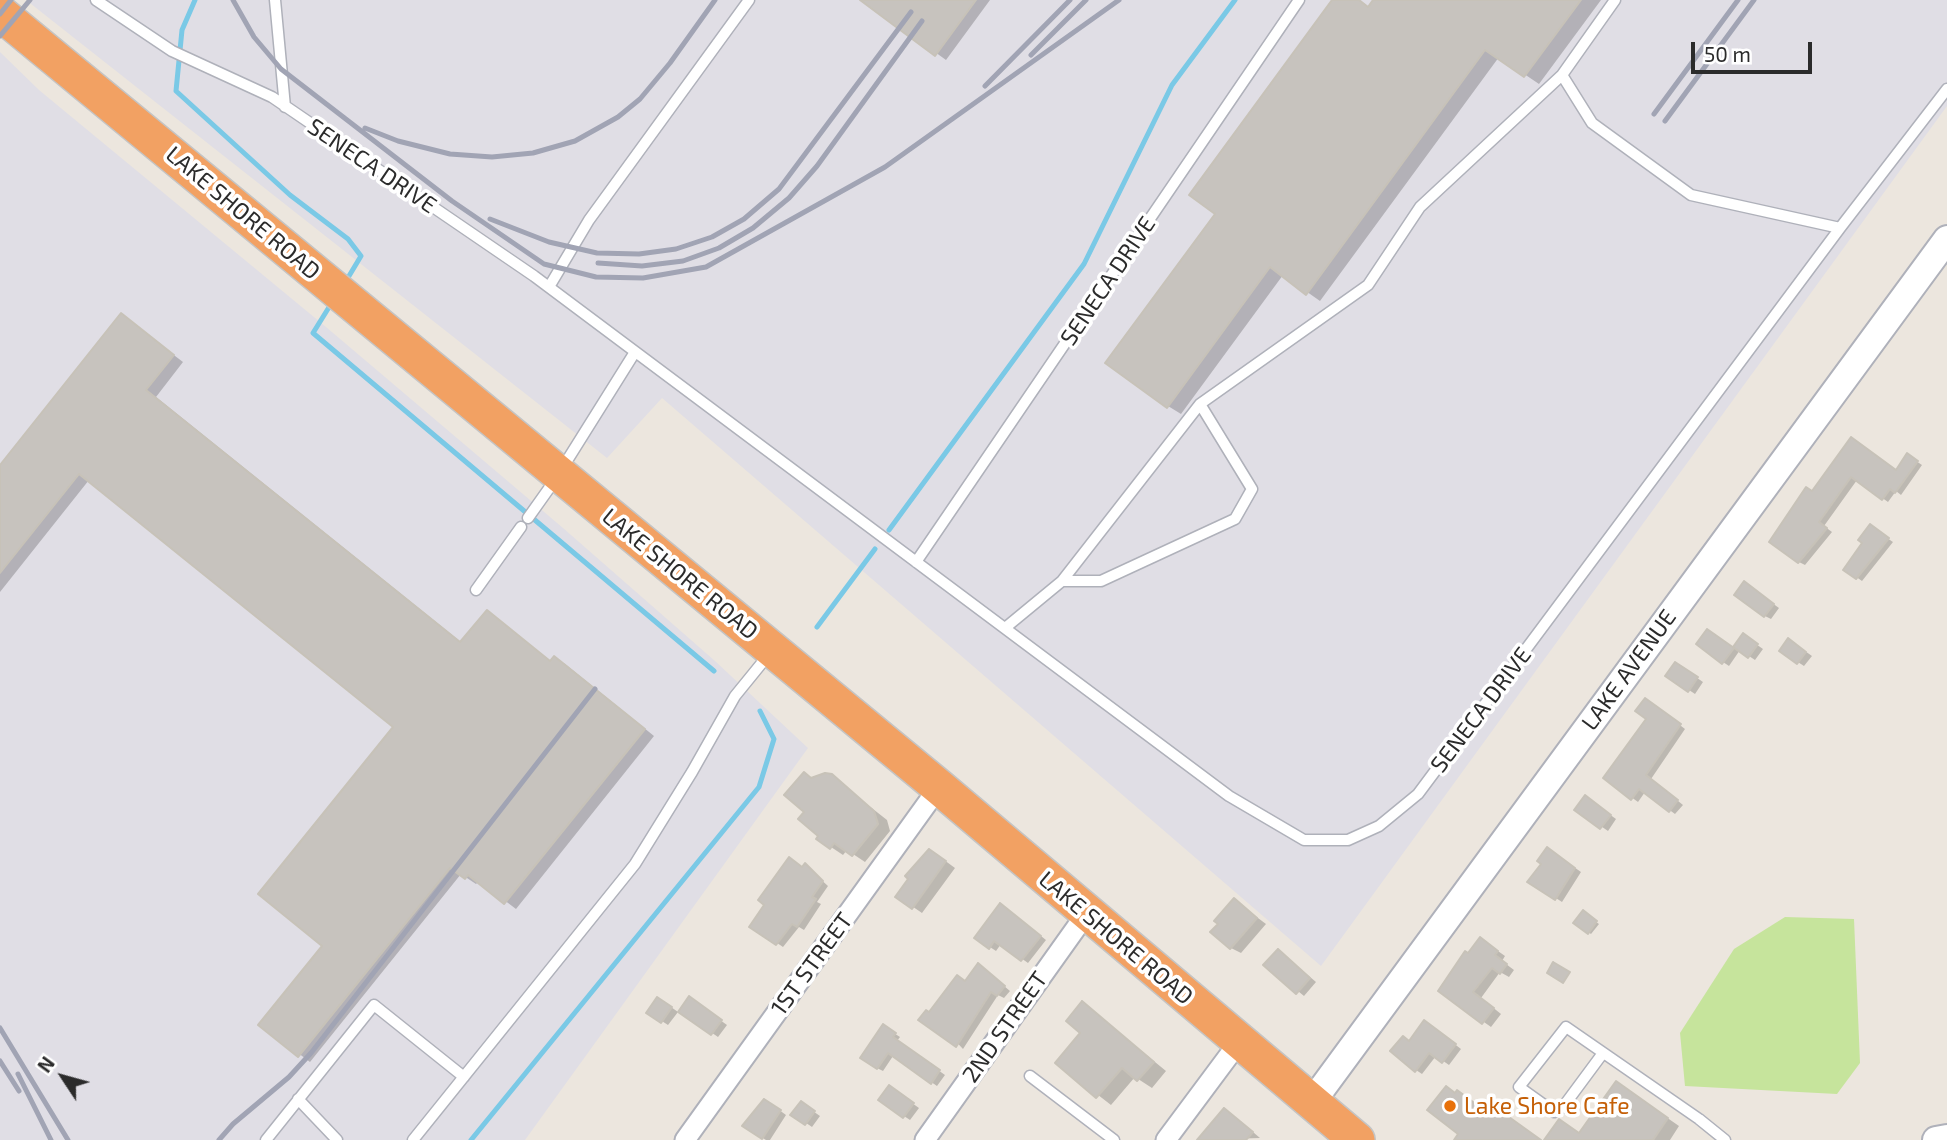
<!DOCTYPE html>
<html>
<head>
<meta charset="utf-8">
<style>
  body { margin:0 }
  #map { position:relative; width:1947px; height:1140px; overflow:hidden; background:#ece6de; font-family:"Exo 2",sans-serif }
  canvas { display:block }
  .north { position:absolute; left:28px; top:1042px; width:70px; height:70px; -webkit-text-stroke:5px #fff; paint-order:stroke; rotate:306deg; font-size:19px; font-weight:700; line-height:28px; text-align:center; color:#2b2b2b }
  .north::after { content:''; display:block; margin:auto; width:24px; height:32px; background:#2b2b2b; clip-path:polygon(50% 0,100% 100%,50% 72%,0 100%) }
  .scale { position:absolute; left:1691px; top:42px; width:121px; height:32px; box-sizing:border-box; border:4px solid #2b2b2b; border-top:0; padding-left:9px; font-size:21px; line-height:24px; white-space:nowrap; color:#2b2b2b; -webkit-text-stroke:5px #fff; paint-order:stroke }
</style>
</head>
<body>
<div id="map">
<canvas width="1947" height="1140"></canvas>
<div class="north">N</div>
<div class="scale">50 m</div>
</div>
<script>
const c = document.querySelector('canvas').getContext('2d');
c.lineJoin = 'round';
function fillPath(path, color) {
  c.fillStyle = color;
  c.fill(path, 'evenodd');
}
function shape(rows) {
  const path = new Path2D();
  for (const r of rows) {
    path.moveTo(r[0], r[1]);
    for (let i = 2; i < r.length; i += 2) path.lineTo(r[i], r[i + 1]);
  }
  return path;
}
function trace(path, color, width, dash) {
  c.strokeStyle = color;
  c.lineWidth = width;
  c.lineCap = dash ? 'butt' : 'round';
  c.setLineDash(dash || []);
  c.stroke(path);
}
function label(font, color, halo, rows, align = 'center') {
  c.font = font + ' "Exo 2",sans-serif';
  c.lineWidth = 7;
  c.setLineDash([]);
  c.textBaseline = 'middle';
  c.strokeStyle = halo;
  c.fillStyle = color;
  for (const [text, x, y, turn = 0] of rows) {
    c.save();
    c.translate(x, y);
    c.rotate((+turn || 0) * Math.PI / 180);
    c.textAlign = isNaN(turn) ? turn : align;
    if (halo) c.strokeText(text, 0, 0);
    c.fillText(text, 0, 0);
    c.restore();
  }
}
const industrial = shape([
  [26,0,1947,0,1947,106,1321,966,662,398,607,458],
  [0,52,39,90,326,327,563,528,715,661,808,748,525,1140,0,1140]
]);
const pitch = shape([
  [1785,917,1854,919,1860,1063,1837,1094,1685,1086,1680,1033,1734,949]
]);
const shadow = shape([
  [863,0,990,0,946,60],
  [1335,0,1359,0,1370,8,1376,0,1601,0,1539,84,1499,57,1320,301,1283,275,1181,414,1168,406,1218,213],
  [121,315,183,362,156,397,462,643,487,612,552,662,555,658,565,664,654,736,516,909,479,881,476,884,461,874,310,1062,261,1025,324,946,395,726,89,480,0,592,0,468],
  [1857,442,1896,471,1913,459,1922,465,1901,495,1896,491,1888,502,1857,480,1824,526,1832,532,1805,565,1799,562,1813,493],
  [1875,530,1893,542,1862,581,1845,569],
  [1750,587,1779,608,1771,619,1765,616],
  [1743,635,1763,649,1755,660,1740,650,1729,666,1723,662],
  [1795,644,1812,656,1804,666,1781,651],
  [1681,667,1703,682,1695,694,1689,690],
  [1651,703,1685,729,1651,779,1683,805,1675,814,1645,792,1638,802,1605,778,1648,718],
  [831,776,887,820,890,831,865,862,847,850,843,855,831,847,806,811,813,779],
  [1591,801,1616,819,1608,831,1576,809],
  [1554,853,1581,872,1562,902,1530,881],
  [940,857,955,868,922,913,897,896,916,865],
  [805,865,828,886,817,902,821,904,804,930,799,927,783,947,752,926],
  [1234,900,1266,924,1241,953,1231,948,1220,924],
  [1007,909,1046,940,1028,963,1001,944,996,951,990,947],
  [1583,913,1599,924,1591,934,1576,923],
  [1488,944,1505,956,1502,961,1514,970,1509,977,1500,972,1481,998,1501,1014,1491,1027,1440,991,1468,955],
  [1284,955,1316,982,1304,996,1266,965],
  [979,965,1010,991,1004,998,998,995,963,1049,930,1014,966,983],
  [664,1002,678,1012,668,1025,648,1012],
  [695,1002,727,1025,718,1037,680,1011],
  [1083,1003,1166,1071,1152,1088,1135,1077,1111,1105,1057,1063,1083,1033],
  [1431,1026,1461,1049,1449,1065,1436,1056,1422,1074,1416,1070,1410,1042],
  [889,1030,900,1037,897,1041,945,1075,937,1086,893,1056,883,1071,877,1068],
  [1617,1083,1679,1126,1670,1140,1546,1140,1580,1134],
  [895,1091,919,1108,910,1120,880,1100],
  [771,1104,786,1115,770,1140,766,1140,744,1126],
  [807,1107,820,1116,812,1127,793,1114],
  [1225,1110,1233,1115,1260,1138,1199,1140]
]);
const stream = shape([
  [195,0,182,30,176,91,290,195,348,239,361,256,346,281],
  [331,304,313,333,714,671],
  [889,530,1084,264,1172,85,1235,0],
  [817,627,875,549],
  [471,1140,759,787,774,739,760,711]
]);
const building = shape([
  [860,0,976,0,935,56,860,0],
  [1332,0,1359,0,1368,7,1373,0,1581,0,1524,77,1485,50,1306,295,1270,267,1167,408,1105,363,1215,214,1189,195,1332,0],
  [121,313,174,355,146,390,460,642,487,610,550,661,554,656,645,729,504,904,468,875,465,879,450,868,298,1057,258,1025,322,946,258,894,393,727,79,474,0,573,0,465,121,313],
  [1851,437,1896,470,1907,453,1918,461,1895,493,1890,489,1882,500,1851,477,1819,522,1827,528,1798,563,1769,542,1806,487,1812,491,1851,437],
  [1870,524,1889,538,1856,579,1843,570,1862,543,1858,540,1870,524],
  [1744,581,1774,604,1764,617,1734,595,1744,581],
  [1707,629,1734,648,1722,664,1696,644,1707,629],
  [1743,633,1758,644,1748,658,1733,647,1743,633],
  [1788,638,1806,652,1797,664,1779,651,1788,638],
  [1675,662,1698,677,1688,692,1665,676,1675,662],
  [1645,698,1681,724,1646,775,1678,800,1669,812,1639,789,1631,800,1603,778,1646,719,1635,711,1645,698],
  [804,772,811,778,825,773,832,774,874,811,878,824,852,856,834,843,830,849,816,839,818,836,798,819,804,812,784,795,804,772],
  [1585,795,1611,815,1600,829,1574,810,1585,795],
  [1547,847,1575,868,1555,900,1527,882,1541,864,1537,861,1547,847],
  [929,849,946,861,912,909,895,897,908,879,905,876,929,849],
  [789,857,802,867,805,863,823,881,812,897,816,899,797,927,792,924,776,945,749,927,764,905,758,900,789,857],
  [1234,898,1257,918,1230,949,1210,932,1218,924,1214,921,1234,898],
  [1000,903,1041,936,1021,961,994,941,989,949,974,938,1000,903],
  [1583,910,1597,921,1588,934,1573,923,1583,910],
  [1480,937,1498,951,1495,955,1507,964,1500,974,1492,968,1473,992,1494,1008,1482,1024,1438,991,1465,951,1468,953,1480,937],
  [1278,949,1310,978,1296,994,1263,965,1278,949],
  [1553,962,1570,972,1563,983,1547,973,1553,962],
  [978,963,1005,986,997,996,991,992,956,1047,918,1020,926,1010,929,1012,957,975,965,981,978,963],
  [689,996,722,1020,711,1035,678,1012,689,996],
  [657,997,672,1007,661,1023,646,1013,657,997],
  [1082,1001,1154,1062,1137,1081,1122,1068,1096,1098,1055,1063,1080,1033,1066,1021,1082,1001],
  [1424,1020,1456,1044,1442,1063,1429,1053,1415,1072,1390,1051,1403,1036,1409,1041,1424,1020],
  [883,1024,896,1033,893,1037,940,1070,931,1084,888,1053,877,1069,860,1058,883,1024],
  [1616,1081,1668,1118,1653,1140,1544,1140,1559,1119,1579,1133,1616,1081],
  [889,1085,914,1103,903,1118,878,1100,889,1085],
  [1446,1086,1455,1093,1457,1090,1489,1114,1495,1107,1541,1140,1454,1140,1458,1134,1427,1110,1446,1086],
  [764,1099,781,1110,762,1139,742,1126,764,1099],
  [801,1101,815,1111,805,1125,790,1115,801,1101],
  [1224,1108,1253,1132,1246,1140,1197,1140,1224,1108]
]);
const lane = shape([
  [96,0,172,51,272,97,534,276,1229,796,1304,840,1348,840,1379,826,1418,794,1840,228,1947,89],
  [275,0,285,107],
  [1562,75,1592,123,1691,195,1840,228],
  [549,287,589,220,749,0],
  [563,467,635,352],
  [528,518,555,480],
  [916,562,1299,0],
  [1062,581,1101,581,1235,519,1252,489,1200,404],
  [476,590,521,527],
  [1005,628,1062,581,1200,404,1368,285,1420,207,1562,75,1615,0],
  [1603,1053,1563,1107,1554,1112,1519,1087,1566,1027,1699,1119,1725,1140],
  [1030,1076,1114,1140],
  [298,1099,337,1140],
  [266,1140,374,1005,464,1077],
  [413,1140,635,864,692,772,735,696,770,653]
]);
const street = shape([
  [685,1140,939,787],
  [925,1140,1086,914],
  [1166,1140,1239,1042]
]);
const secondary = shape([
  [1312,1102,1947,239],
  [1936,1140,1947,1138]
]);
const highway = shape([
  [0,13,939,787,1357,1140]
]);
const rail = shape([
  [233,0,254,37,281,69,452,201,544,264,596,277,643,278,706,267,885,167,1119,0],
  [0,14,11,0],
  [0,36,30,0],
  [1031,55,1086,0],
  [985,86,1070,0],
  [1654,114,1738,0],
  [1665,121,1754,0],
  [365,128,398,141,450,154,492,157,533,153,575,141,618,117,640,99,670,63,715,0],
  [490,219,549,242,597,253,639,254,676,249,712,237,744,219,779,189,911,12],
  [598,263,642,266,683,261,719,248,753,228,789,198,817,166,922,21],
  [0,1028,68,1140],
  [0,1061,19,1091],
  [18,1074,51,1140],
  [219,1140,233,1124,289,1077,311,1053,595,689]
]);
const markers = [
  [1450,1106,7,"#e8710a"]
];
const streetNames = [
  ["SENECA DRIVE",372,166,34],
  ["LAKE SHORE ROAD",243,213,40],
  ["SENECA DRIVE",1108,281,-56],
  ["LAKE SHORE ROAD",680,574,39],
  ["LAKE AVENUE",1629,670,-54],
  ["SENECA DRIVE",1481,710,-53],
  ["LAKE SHORE ROAD",1116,938,40],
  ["1ST STREET",812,964,-54],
  ["2ND STREET",1005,1027,-55]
];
const foodNames = [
  ["Lake Shore Cafe",1464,1106]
];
fillPath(industrial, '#e0dee5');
fillPath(pitch, '#c6e49c');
fillPath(shadow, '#0003');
trace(stream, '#7ac9e6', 5);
fillPath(building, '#c7c3be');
trace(building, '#c7c2b8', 2);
trace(lane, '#afb1ba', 13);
trace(street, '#afb1ba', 23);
trace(secondary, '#afb1ba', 30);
trace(highway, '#c4c4c4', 38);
trace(lane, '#fff', 10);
trace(street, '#fff', 19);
trace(secondary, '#fff', 26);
trace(highway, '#f2a163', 35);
trace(rail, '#a1a4b4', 5);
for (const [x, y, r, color] of markers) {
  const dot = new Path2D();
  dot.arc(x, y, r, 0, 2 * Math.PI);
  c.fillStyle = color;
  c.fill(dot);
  trace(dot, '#fff', 2.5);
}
label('23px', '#2b2b2b', '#fff', streetNames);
label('23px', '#c56008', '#fff', foodNames, 'left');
</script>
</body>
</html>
